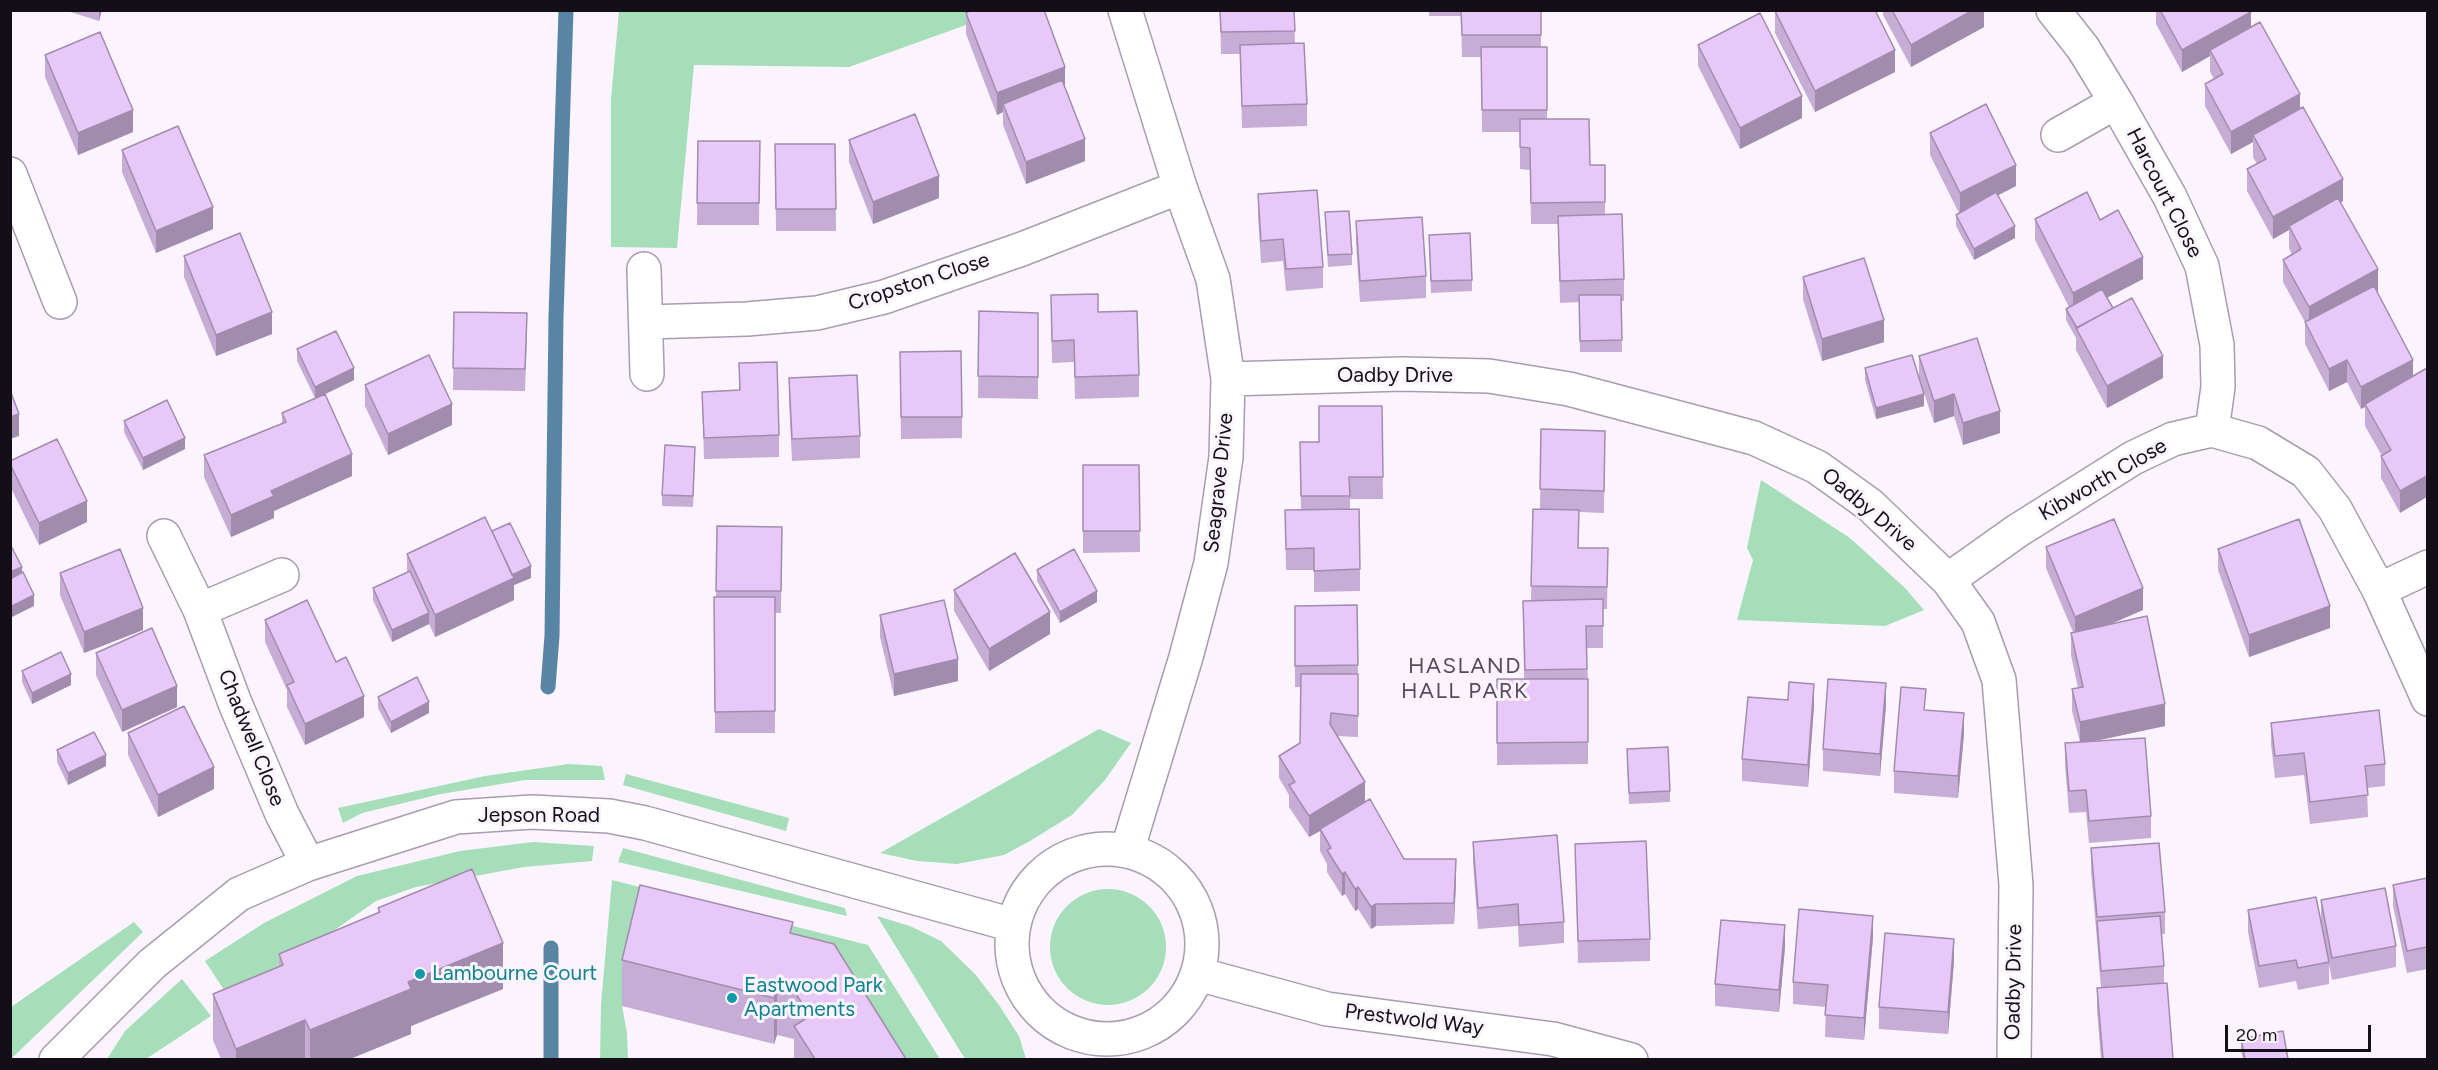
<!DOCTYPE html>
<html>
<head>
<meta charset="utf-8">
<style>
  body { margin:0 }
  #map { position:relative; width:2438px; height:1070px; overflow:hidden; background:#fbf4fe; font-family:Figtree,sans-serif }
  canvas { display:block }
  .frame { position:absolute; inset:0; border:12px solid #140f17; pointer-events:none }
  .scale { position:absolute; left:2225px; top:1025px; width:146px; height:27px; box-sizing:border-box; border:3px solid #140f17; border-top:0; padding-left:8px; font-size:18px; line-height:21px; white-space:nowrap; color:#140f17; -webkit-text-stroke:4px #fbf4fe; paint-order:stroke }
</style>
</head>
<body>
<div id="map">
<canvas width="2438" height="1070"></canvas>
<div class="frame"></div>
<div class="scale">20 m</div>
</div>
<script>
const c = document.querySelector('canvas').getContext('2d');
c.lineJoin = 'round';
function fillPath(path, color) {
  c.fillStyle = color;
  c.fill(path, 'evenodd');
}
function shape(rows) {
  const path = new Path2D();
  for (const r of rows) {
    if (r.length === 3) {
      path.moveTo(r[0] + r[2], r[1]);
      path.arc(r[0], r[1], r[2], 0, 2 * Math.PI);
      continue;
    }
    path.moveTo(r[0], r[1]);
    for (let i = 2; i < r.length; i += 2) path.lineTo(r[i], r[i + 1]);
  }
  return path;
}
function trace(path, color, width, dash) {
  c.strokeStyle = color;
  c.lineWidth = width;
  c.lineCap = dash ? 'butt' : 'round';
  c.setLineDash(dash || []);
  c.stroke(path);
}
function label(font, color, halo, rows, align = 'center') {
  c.font = font + ' Figtree,sans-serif';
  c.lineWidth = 6;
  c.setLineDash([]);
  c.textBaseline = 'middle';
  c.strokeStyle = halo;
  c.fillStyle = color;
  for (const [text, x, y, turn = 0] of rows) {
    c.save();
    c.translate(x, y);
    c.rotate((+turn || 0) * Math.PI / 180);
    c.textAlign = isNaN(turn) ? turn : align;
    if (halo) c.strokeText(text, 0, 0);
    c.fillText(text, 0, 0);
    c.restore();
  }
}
const green = shape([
  [619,11,1005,11,849,67,694,65,677,248,611,247,611,99],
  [1761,480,1850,538,1905,588,1924,610,1885,626,1737,620,1753,560,1747,548],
  [1099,729,1131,743,1105,780,1072,815,1030,841,1004,855,957,864,917,861,880,853],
  [569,764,602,766,605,780,525,780,441,794,362,813,343,823,338,808,485,776],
  [626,774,789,818,786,831,623,785],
  [533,842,594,846,592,861,524,867,416,887,376,901,232,1002,205,961,264,923,357,876,460,851],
  [623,848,845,908,847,916,618,862],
  [612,880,868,945,940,1059,877,1059,834,990,622,1006,627,1033,628,1059,600,1060,601,1004],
  [1108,947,58],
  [877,916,910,926,941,941,975,974,999,1005,1019,1036,1026,1059,965,1059],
  [134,922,143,932,11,1059,11,1007],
  [182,979,211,1016,146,1059,107,1059,125,1031]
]);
const stream = shape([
  [548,687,552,636,556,317,566,10],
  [551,948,551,1060]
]);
const minor = shape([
  [1125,10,1180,187,1213,279,1228,379,1226,457,1211,563,1186,657,1127,851],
  [2053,10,2083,48,2116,102,2170,197,2202,266,2217,345,2218,387,2212,430],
  [2058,135,2116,102],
  [10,174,60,302],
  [644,269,647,374],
  [646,322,747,319,817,313,884,297,1022,249,1180,187],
  [1228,379,1402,374,1489,376,1569,389,1754,438,1817,467,1870,505,1948,580,1978,622,1999,680,2016,885,2014,1060],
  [164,536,200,610,235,703,282,814,308,864],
  [1948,580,2017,531,2133,458,2173,439,2212,430,2258,443,2306,472,2335,509,2379,590,2428,567],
  [2379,590,2428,699],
  [200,610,282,575],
  [1107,944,95],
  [1198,974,1327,1009,1553,1039,1631,1060],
  [56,1060,152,964,239,894,308,864,456,817,532,812,609,816,645,823,1013,925]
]);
const wall = shape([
  [64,10,102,10,99,21],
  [1220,10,1294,10,1295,43,1307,104,1307,126,1242,128,1240,54,1221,54],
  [1429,10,1541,10,1541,47,1547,47,1547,119,1590,165,1605,165,1605,214,1624,279,1624,301,1621,301,1622,352,1580,352,1579,302,1560,303,1558,224,1531,224,1530,170,1520,169,1520,132,1482,132,1481,57,1462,57,1461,16,1429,16],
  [1883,10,1984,10,1984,27,1911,67,1883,15],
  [2156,10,2250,10,2251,28,2300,109,2343,201,2340,202,2378,291,2377,292,2413,360,2400,513,2381,478,2381,456,2382,456,2365,426,2365,407,2361,409,2347,382,2329,391,2305,344,2305,322,2283,282,2283,260,2292,255,2289,248,2289,230,2273,239,2247,191,2247,169,2257,164,2253,157,2253,142,2231,154,2205,106,2205,84,2214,79,2210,72,2210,56,2182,72,2156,24],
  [1775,11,1895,72,1815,112,1775,33],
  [966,13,1065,88,1085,161,1026,184,1003,125,1003,112,997,115,966,34],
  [1698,45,1802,118,1740,149,1698,66],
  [45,55,133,132,78,155,45,77],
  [1930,133,2016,186,1998,195,2015,238,1974,260,1956,226,1956,215,1959,213,1930,155],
  [849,140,939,198,873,224,849,162],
  [698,141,760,141,759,225,697,225],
  [775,144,835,144,836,231,776,231],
  [122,150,213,229,156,253,122,172],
  [1258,194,1323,267,1323,288,1286,291,1283,261,1261,263,1258,216],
  [1325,212,1352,254,1352,265,1328,267],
  [2035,219,2100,220,2143,279,2107,298,2113,308,2163,378,2107,408,2076,350,2076,338,2066,320,2066,309,2069,307,2035,240],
  [1356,221,1426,276,1426,298,1360,302,1356,243],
  [1429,235,1472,280,1472,291,1431,293],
  [184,256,272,334,216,356,184,277],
  [1803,277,1884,342,1822,361,1803,299],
  [979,311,1038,313,1038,399,978,398],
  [454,312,527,335,525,391,453,390],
  [1098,312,1139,375,1139,397,1075,399,1074,362,1052,363,1051,317],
  [297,349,354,380,325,394,352,476,274,511,274,518,231,537,204,477,204,455,282,424,282,413,315,398,297,361],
  [1919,356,2000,433,1963,445,1954,416,1934,423,1919,378],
  [739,363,779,435,779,457,704,459,702,392,739,390],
  [1865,368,1924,406,1876,419,1865,380],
  [900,374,962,417,962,438,901,439],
  [789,378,860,436,860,458,792,461,789,400],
  [365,385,452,425,388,455,365,406],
  [1382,406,1383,499,1350,499,1350,509,1360,569,1360,591,1314,592,1314,570,1286,570,1285,510,1301,510,1300,442,1319,442],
  [124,421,185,449,143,470,124,432],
  [1541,429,1605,431,1604,513,1579,512,1578,548,1608,548,1607,609,1603,609,1603,648,1586,648,1588,679,1588,764,1497,765,1497,679,1524,679,1523,601,1531,601,1533,509,1540,509],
  [695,458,693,507,662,506,662,495],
  [10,461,87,522,39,545,10,486],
  [1083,465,1139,465,1140,552,1083,553],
  [717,526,782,527,781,613,775,613,775,733,715,733,714,597,716,597],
  [492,531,531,578,514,585,514,600,435,637,429,624,392,642,373,600,373,588,407,573,407,554],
  [2046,547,2143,610,2109,625,2165,726,2091,742,2151,816,2151,838,2089,843,2086,812,2069,813,2065,765,2065,743,2080,742,2072,711,2072,689,2078,688,2071,655,2071,633,2073,632,2046,568],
  [2218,549,2330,628,2249,657,2218,570],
  [1037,570,1097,602,1060,623,1037,581],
  [60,573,143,630,84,653,60,595],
  [954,590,1050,634,989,671,954,611],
  [1357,605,1358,674,1358,737,1337,736,1365,802,1404,859,1456,881,1454,924,1376,926,1371,929,1358,909,1355,911,1345,894,1342,896,1327,872,1327,864,1320,851,1320,831,1309,837,1289,807,1289,795,1279,778,1279,756,1300,743,1301,687,1295,687,1295,606],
  [880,615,958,681,894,696,880,637],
  [265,620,336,662,364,717,305,745,287,707,287,690,265,642],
  [96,653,177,707,122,732,96,675],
  [22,671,71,685,32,704,22,682],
  [378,697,429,713,391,733,378,708],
  [1788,700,1814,706,1808,787,1742,781,1742,759],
  [1886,705,1880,776,1823,771,1823,749],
  [1926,710,1964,734,1958,798,1894,793,1894,771],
  [2271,723,2385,764,2385,786,2367,788,2368,817,2310,824,2304,775,2275,778,2271,744],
  [128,733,214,789,158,817,128,755],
  [1627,749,1670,791,1670,802,1629,804],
  [57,750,106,766,68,785,57,762],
  [1473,842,1564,922,1564,943,1519,947,1518,926,1478,929,1473,863],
  [1575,844,1650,939,1650,961,1578,963],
  [2091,848,2165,912,2165,934,2162,934,2164,966,2164,983,2173,1059,2101,1059,2097,1010,2097,988,2101,988,2091,870],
  [2427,878,2427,969,2407,973,2393,906,2393,885],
  [2321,900,2396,946,2396,967,2332,980,2329,964,2329,984,2298,990,2296,981,2259,988,2248,932,2248,910,2321,922],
  [378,908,503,989,411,1026,411,1034,350,1059,221,1059,213,1040,213,994,279,967,279,954,378,913],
  [793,934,906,1059,794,1059,794,1039,777,1035,774,1044,622,1006,622,960],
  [1873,937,1864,1040,1825,1037,1826,1007,1793,1004,1793,982],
  [1785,947,1779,1012,1715,1006,1715,984],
  [1954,961,1948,1034,1879,1029,1879,1007],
  [2241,1039,2288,1059,2243,1059,2241,1051]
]);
const shadedWall = shape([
  [99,10,102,10,99,21],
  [1973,10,1984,10,1984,27,1911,67,1911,45],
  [2251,12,2251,34,2210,50,2210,56,2182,72,2182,50],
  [1895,50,1895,72,1815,112,1815,91],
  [1065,67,1065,89,1003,104,1003,112,997,115,997,93],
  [2300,94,2300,116,2253,135,2253,142,2231,154,2231,132],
  [1802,96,1802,118,1740,149,1740,128],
  [133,110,133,132,78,155,78,133],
  [1085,139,1085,161,1026,184,1026,162],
  [2016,165,2016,186,1960,215,1960,193],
  [939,176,939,198,873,224,873,202],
  [2343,179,2343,201,2290,229,2289,226,2289,230,2273,239,2273,217],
  [213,207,213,229,156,253,156,231],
  [2015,226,2015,238,1974,260,1974,249],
  [2143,257,2143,279,2073,315,2073,293],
  [2378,269,2378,291,2309,329,2309,307],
  [272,312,272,334,216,356,216,335],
  [1884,320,1884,342,1822,361,1822,339],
  [2163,356,2163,378,2107,408,2107,386],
  [2347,360,2347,382,2329,391,2329,369],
  [2413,360,2413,381,2365,404,2365,407,2361,409,2361,387],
  [354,368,354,380,315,399,315,387],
  [1924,394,1924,406,1876,419,1876,408],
  [1954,394,1954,416,1934,423,1934,401],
  [452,404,452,425,388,455,388,434],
  [2000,411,2000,433,1963,445,1963,423],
  [19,414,19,436,10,439,10,417],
  [185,438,185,449,143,470,143,458],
  [352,454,352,476,274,511,274,518,231,537,231,515,271,491],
  [2427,476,2427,497,2400,513,2400,491],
  [87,501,87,522,39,545,39,523],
  [531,566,531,578,514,585,514,600,435,637,435,615,508,577],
  [22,567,22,578,10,583,10,572],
  [2143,588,2143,610,2075,639,2075,617],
  [1097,591,1097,602,1060,623,1060,612],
  [34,595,34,606,10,618,10,607],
  [2330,606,2330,628,2249,657,2249,635],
  [143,608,143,630,84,653,84,632],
  [1050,612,1050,634,989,671,989,649],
  [429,613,429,624,392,642,392,630],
  [958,659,958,681,894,696,894,674],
  [71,674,71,685,32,704,32,693],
  [1886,683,1886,705,1880,776,1880,754],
  [1814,684,1814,706,1808,787,1808,765],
  [177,686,177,707,122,732,122,710],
  [364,696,364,717,305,745,305,724],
  [429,702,429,713,391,733,391,722],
  [2165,704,2165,726,2080,744,2080,722],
  [1964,713,1964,734,1958,798,1958,776],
  [106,755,106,766,68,785,68,773],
  [214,767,214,789,158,817,158,795],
  [1365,782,1365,803,1320,829,1320,831,1309,837,1309,816],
  [1456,859,1456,881,1454,924,1454,903],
  [1345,872,1345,894,1342,896,1342,874],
  [1358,887,1358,909,1355,911,1355,889],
  [1376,904,1376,926,1371,929,1371,907],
  [1873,916,1873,937,1864,1040,1864,1018],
  [1785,925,1785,947,1779,1012,1779,990],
  [1954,939,1954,961,1948,1034,1948,1012],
  [503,943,503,989,411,1026,411,1034,350,1059,310,1059,310,1030,408,982],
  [777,989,777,1035,774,1044,774,998],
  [305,1020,305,1059,236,1059,236,1049]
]);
const building = shape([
  [971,10,1044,10,1065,67,997,93,966,13,971,10],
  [1220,10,1294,10,1295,31,1221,32,1220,10],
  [1461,10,1541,10,1541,35,1462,35,1461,10],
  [1777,10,1875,10,1895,50,1815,91,1775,11,1777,10],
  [1892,10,1973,10,1911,45,1892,10],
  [2160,10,2250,10,2251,12,2182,50,2160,10],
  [1760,13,1802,96,1740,128,1698,45,1760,13],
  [2260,22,2300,94,2231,132,2205,84,2223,74,2210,50,2260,22],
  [100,32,133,110,78,133,45,55,100,32],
  [1304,43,1307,104,1242,106,1240,45,1304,43],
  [1481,47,1547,47,1547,110,1482,110,1481,47],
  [1062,80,1085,139,1026,162,1003,104,1062,80],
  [1986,104,2016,165,1960,193,1930,133,1986,104],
  [2303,107,2343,179,2273,217,2247,169,2266,159,2253,135,2303,107],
  [915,114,939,176,873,202,849,140,915,114],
  [1520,119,1589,119,1590,165,1605,165,1605,202,1531,203,1530,148,1520,147,1520,119],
  [178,126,213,207,156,231,122,150,178,126],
  [698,141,760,141,759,203,697,203,698,141],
  [775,144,835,144,836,209,776,209,775,144],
  [1317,190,1323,267,1286,269,1283,239,1261,241,1258,194,1317,190],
  [1996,192,2015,226,1974,249,1956,215,1996,192],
  [2087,192,2100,220,2118,210,2143,257,2073,293,2035,219,2087,192],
  [2338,198,2378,269,2309,307,2283,260,2301,249,2289,226,2338,198],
  [1349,211,1352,254,1328,255,1325,212,1349,211],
  [1622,214,1624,279,1560,281,1558,216,1622,214],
  [1422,217,1426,276,1360,281,1356,221,1422,217],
  [240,233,272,312,216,335,184,256,240,233],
  [1470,233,1472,280,1431,281,1429,235,1470,233],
  [1864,258,1884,320,1822,339,1803,277,1864,258],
  [2374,286,2413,360,2361,387,2347,360,2329,369,2305,322,2374,286],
  [2102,289,2113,308,2077,328,2066,309,2102,289],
  [1098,294,1098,312,1137,311,1139,375,1075,377,1074,340,1052,341,1051,295,1098,294],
  [1579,295,1621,295,1622,340,1580,341,1579,295],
  [2132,298,2163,356,2107,386,2076,328,2132,298],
  [979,311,1038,313,1038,377,978,376,979,311],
  [454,312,527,313,525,369,453,368,454,312],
  [336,331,354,368,315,387,297,349,336,331],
  [1977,338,2000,411,1963,423,1954,394,1934,401,1919,356,1977,338],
  [961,351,962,417,901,417,900,352,961,351],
  [429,355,452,404,388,434,365,385,429,355],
  [1912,355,1924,394,1876,408,1865,368,1912,355],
  [777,362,779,435,704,438,702,392,740,390,739,363,777,362],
  [2427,368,2427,476,2400,491,2381,456,2391,450,2365,404,2427,368],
  [857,375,860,436,792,439,789,378,857,375],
  [10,390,19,414,10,417,10,390],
  [325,394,352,454,271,491,274,496,231,515,204,455,286,422,282,413,325,394],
  [167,400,185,438,143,458,124,421,167,400],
  [1319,406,1382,406,1383,477,1349,477,1350,496,1301,496,1300,442,1319,442,1319,406],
  [1541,429,1605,431,1604,491,1540,489,1541,429],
  [57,439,87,501,39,523,10,464,10,461,57,439],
  [665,445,695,447,693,496,662,495,665,445],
  [1083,465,1139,465,1140,531,1083,531,1083,465],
  [1359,509,1360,569,1314,571,1314,548,1286,549,1285,510,1359,509],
  [1533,509,1579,510,1578,548,1608,548,1607,587,1531,586,1533,509],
  [485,517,514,578,435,615,407,554,485,517],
  [2114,519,2143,588,2075,617,2046,547,2114,519],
  [2299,519,2330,606,2249,635,2218,549,2299,519],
  [510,523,531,566,512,575,492,531,510,523],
  [717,526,782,527,781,591,716,591,717,526],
  [10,544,22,567,10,572,10,544],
  [120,549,143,608,84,632,60,573,120,549],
  [1074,549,1097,591,1060,612,1037,570,1074,549],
  [1015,553,1050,612,989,649,954,590,1015,553],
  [410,571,429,613,392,630,373,588,410,571],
  [23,572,34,595,10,607,10,579,23,572],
  [714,597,775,597,775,711,715,712,714,597],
  [1603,599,1603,626,1586,626,1587,669,1525,670,1523,601,1603,599],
  [307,600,336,662,346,657,364,696,305,724,287,685,294,682,265,620,307,600],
  [944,600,958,659,894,674,880,615,944,600],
  [1357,605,1358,665,1295,666,1295,606,1357,605],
  [2147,616,2165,704,2080,722,2072,689,2083,687,2071,633,2147,616],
  [152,628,177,686,122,710,96,653,152,628],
  [61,652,71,674,32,693,22,671,61,652],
  [1301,674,1358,674,1358,716,1331,713,1330,724,1365,782,1309,816,1289,785,1295,782,1279,756,1300,743,1301,674],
  [417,677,429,702,391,722,378,697,417,677],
  [1497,679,1588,679,1588,742,1497,743,1497,679],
  [1828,679,1886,683,1880,754,1823,749,1828,679],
  [1789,682,1814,684,1808,765,1742,759,1748,697,1788,700,1789,682],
  [1901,687,1926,689,1924,710,1964,713,1958,776,1894,771,1901,687],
  [184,706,214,767,158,795,128,733,184,706],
  [2379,710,2385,764,2365,766,2368,795,2310,802,2304,753,2275,756,2271,723,2379,710],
  [94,732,106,755,68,773,57,750,94,732],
  [2145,738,2151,816,2089,821,2086,790,2069,791,2065,743,2145,738],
  [1668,747,1670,791,1629,793,1627,749,1668,747],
  [1370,799,1404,859,1456,859,1454,903,1376,904,1371,907,1358,887,1355,889,1345,872,1342,874,1327,850,1331,848,1320,829,1370,799],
  [1557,835,1564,922,1519,925,1518,904,1478,908,1473,842,1557,835],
  [1646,841,1650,939,1578,941,1575,844,1646,841],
  [2159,843,2165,912,2097,917,2091,848,2159,843],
  [472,869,503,943,408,982,411,989,310,1030,305,1020,236,1049,213,994,283,965,279,954,380,912,378,908,472,869],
  [2427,878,2427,947,2407,951,2393,885,2427,878],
  [640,885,793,922,790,933,834,944,906,1059,815,1059,794,1026,810,1016,796,994,777,989,774,998,622,960,640,885],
  [2385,888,2396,946,2332,958,2321,900,2385,888],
  [2316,897,2329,962,2298,968,2296,960,2259,966,2248,910,2316,897],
  [1799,909,1873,916,1864,1018,1825,1015,1828,985,1793,982,1799,909],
  [2160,916,2164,966,2101,971,2097,921,2160,916],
  [1721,920,1785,925,1779,990,1715,984,1721,920],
  [1885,933,1954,939,1948,1012,1879,1007,1885,933],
  [2167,983,2173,1059,2103,1059,2097,988,2167,983],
  [2283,1031,2288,1059,2245,1059,2241,1039,2283,1031]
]);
const markers = [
  [420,974,6,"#0f9aa8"],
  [732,998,6,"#0f9aa8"]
];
const streetNames = [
  ["Harcourt Close",2164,193,63],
  ["Cropston Close",919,282,-18],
  ["Oadby Drive",1395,376],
  ["Kibworth Close",2103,480,-30],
  ["Seagrave Drive",1219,483,-84],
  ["Oadby Drive",1869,510,40],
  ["Chadwell Close",251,738,68],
  ["Jepson Road",539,816],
  ["Oadby Drive",2014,982,-89],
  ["Prestwold Way",1414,1020,7]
];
const cultureNames = [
  ["Lambourne Court",432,974],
  ["Eastwood Park",744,986],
  ["Apartments",744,1010]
];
const neighbourhoodNames = [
  ["HASLAND",1465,667],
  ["HALL PARK",1465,692]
];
fillPath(green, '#a5deb9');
trace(stream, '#5985a5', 15);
trace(minor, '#a99bb2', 36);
trace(minor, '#fff', 33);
fillPath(wall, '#c7acd5');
fillPath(shadedWall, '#a28cae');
fillPath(building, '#e7c8f8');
trace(building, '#a28cae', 1.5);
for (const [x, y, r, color] of markers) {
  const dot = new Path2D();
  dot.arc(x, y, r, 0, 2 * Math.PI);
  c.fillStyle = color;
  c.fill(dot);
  trace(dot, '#fbf4fe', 2);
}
label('21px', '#140f17', '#fbf4fe', streetNames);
label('21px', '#0d838f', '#fbf4fe', cultureNames, 'left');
c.letterSpacing = '1.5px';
label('22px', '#574a5e', '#fbf4fe', neighbourhoodNames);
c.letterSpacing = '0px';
</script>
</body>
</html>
